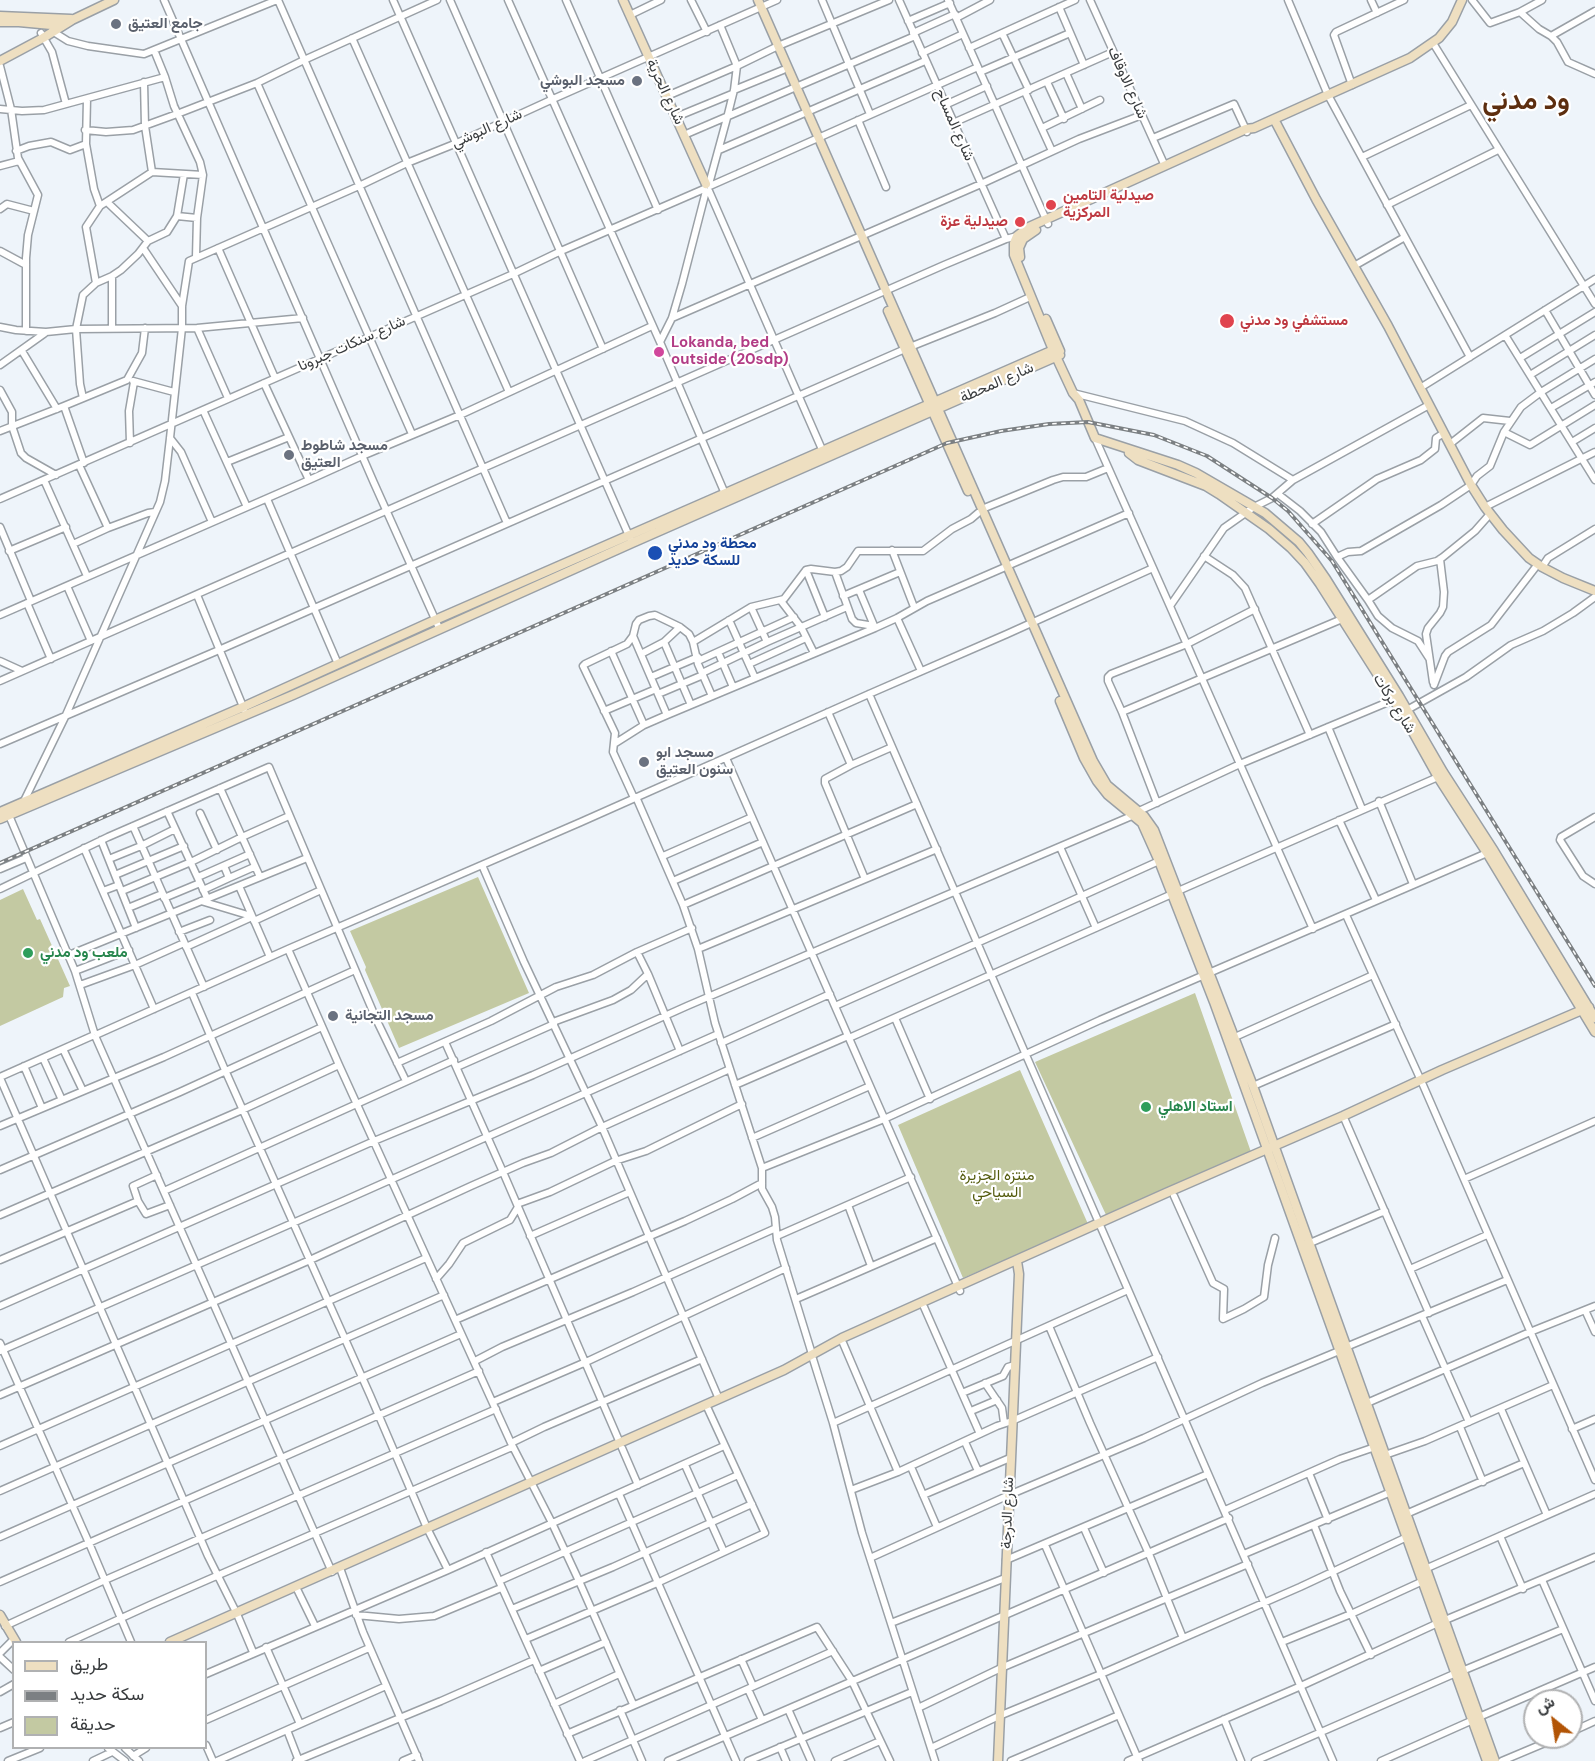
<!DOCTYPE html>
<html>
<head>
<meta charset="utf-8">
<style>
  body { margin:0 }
  #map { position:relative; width:1595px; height:1761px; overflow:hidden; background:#eef4fa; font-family:"DM Sans",Vazirmatn,sans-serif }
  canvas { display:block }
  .legend { position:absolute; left:12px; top:1641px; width:195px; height:108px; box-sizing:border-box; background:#fff; border:2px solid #b0b1b2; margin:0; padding:8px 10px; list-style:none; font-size:18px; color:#393c3e }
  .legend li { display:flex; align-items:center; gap:12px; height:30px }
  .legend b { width:30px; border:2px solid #b0b1b2 }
  .north { position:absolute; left:1523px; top:1689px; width:60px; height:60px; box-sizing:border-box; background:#fff; border:2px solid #b0b1b2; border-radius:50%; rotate:330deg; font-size:16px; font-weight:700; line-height:24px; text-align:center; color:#393c3e }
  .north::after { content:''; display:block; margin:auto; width:21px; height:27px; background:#b25405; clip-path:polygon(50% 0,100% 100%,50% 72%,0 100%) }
</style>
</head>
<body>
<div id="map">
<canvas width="1595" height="1761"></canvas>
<ul class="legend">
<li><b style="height:8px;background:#eedfc1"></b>طريق</li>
<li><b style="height:8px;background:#7c8083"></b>سكة حديد</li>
<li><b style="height:16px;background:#c3c9a2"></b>حديقة</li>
</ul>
<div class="north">ش</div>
</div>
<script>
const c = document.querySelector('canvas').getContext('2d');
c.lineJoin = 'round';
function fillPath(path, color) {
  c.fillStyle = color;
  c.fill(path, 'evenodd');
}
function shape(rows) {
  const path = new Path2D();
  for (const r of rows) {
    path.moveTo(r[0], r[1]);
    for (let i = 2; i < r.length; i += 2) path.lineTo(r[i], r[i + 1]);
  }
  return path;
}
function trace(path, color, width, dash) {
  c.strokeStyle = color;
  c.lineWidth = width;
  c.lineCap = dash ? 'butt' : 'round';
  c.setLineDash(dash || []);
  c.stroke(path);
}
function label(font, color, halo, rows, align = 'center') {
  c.font = font + ' "DM Sans",Vazirmatn,sans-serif';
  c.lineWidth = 4.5;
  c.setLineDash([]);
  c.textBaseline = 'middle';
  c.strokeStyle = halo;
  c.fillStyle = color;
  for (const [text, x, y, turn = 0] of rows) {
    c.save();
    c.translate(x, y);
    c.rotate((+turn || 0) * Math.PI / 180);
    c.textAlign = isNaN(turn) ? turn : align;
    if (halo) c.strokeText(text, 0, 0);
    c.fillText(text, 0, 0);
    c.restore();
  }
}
const green = shape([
  [478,877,529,993,399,1048,365,970,366,967,350,931],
  [23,889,37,920,40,919,70,986,64,988,63,997,0,1026,0,900],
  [1195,993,1251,1152,1107,1217,1035,1062],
  [1020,1070,1088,1224,963,1278,898,1125]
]);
const street = shape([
  [164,0,374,483,439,628],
  [278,0,507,523],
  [393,0,630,538],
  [450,0,603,349],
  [508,0,660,342,726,496],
  [566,0,658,210],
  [691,0,707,32],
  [822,0,870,114],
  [899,0,1006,239],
  [948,0,1048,224],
  [1090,0,1165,166],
  [1288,0,1328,95,1470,357],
  [1371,0,1377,13],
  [1472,0,1490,23,1520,12,1542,0],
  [1059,7,1084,65],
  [1520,12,1539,29,1551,36,1557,42,1568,62,1595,74],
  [630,15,661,0],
  [956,18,990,0],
  [908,21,950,3],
  [52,31,68,41,88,46,144,54,277,0],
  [41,33,52,52,66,104],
  [913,33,955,14],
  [1002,33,1029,90],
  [1551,36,1595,11],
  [352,38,509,392],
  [1433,43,1595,304],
  [969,48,1075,0],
  [922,53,963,34],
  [0,66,11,109,18,158,38,195,28,235,26,258,26,331],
  [980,72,1070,33],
  [1066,73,1082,109],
  [144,82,145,126,152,172],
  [1047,82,1064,119],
  [257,83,412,434],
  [1352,85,1334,35,1336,32,1404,0],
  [734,90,783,70],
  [1025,92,1052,151],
  [667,96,737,66,778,46,889,0],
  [87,99,86,144,94,189,100,206],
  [945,105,987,86],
  [0,109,22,111,44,110,165,77],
  [676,117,732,94],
  [858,120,886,187],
  [953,123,1113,52],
  [1042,128,1100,100],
  [85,130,106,132,133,130,177,114,257,83,304,60,437,0],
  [684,135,915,36],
  [1153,138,1234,104,1247,132],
  [719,150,925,61],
  [16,151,29,146,51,142,70,150,86,144],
  [1362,157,1471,105],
  [0,166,19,161],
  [709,184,727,118,734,90,737,66,720,25],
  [710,186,978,67],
  [709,191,824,454],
  [107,202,148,241],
  [1387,205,1498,150],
  [0,209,7,204,34,211],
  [177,216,184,174],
  [143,248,182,306],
  [218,248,275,378],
  [0,251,26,265],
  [196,257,197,218],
  [1354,266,1405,237],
  [112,276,112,328],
  [96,283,86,227,100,206,152,172,203,175],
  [1545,310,1595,395],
  [672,318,981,184,1079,139,1142,115],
  [0,327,16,330,46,332,76,329,197,328,303,318],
  [197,328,228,398],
  [1505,335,1595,480],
  [660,342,672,318,682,284,706,191],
  [22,351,57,409],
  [1520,358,1595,312],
  [0,365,45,333],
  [1530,375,1595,335],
  [133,381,174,392],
  [264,383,309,480],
  [1420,388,1595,279],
  [0,390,12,412,12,426,21,453,26,458,56,475],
  [1073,393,1185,421,1233,443,1293,480],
  [83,398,80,384,76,329,83,295,96,283,112,276,121,270,138,254,148,241,167,232,177,216,197,218,203,175,200,162,174,106,165,77,154,50],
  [64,406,84,463],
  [1551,408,1595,382],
  [203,410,247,507],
  [0,431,64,406,127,380,142,353,145,328],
  [1504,432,1530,445,1595,405],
  [170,438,181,452,212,522],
  [1572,442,1595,428],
  [130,443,129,411,134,382],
  [1450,444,1483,418,1510,421],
  [227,462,289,437],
  [79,465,108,528],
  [44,480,87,576],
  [1278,494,1300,511,1321,532,1337,557,1368,600,1378,616,1392,628,1418,641,1429,658],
  [0,499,513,274,561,251,704,189],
  [267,499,338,664],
  [1485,507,1595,452],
  [982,509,1053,480,1063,477,1086,477,1108,468],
  [1312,524,1377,479,1421,460,1435,449,1436,438,1444,433],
  [0,527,31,601],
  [73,544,108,528,148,513,155,512],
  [892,550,914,607],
  [9,551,66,527],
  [1204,556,1233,575,1245,588,1310,735],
  [1337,557,1348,552,1361,551,1441,505,1471,485,1477,476,1490,466,1504,432,1521,407,1541,392,1595,359],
  [1007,566,1129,513],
  [1542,567,1548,558,1595,529],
  [1153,568,1313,929],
  [806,570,825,617],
  [835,572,852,619,856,623,874,626],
  [67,586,91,641],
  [859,590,875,628],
  [197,595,244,709],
  [843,596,900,572],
  [1368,600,1417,566,1437,561,1443,557,1475,531,1490,514],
  [781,601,801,627,814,653],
  [27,603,51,659],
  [1170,606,1224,528,1254,507,1272,498,1293,480,1429,405],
  [751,607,767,642],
  [0,615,309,480,362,456,460,415,652,326],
  [897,618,921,671],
  [729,620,755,678],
  [633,636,667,715],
  [664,642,691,705],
  [693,642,751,607,784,599,806,570,811,569,835,572,841,571,847,567,858,551,923,551,952,529,971,519,978,513],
  [611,651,644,725],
  [718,652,733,687],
  [641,654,664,642,680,627],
  [0,661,22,671],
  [698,661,794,617],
  [749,664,806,638],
  [702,673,767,642,847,607],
  [651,677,698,657],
  [0,681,944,265,1006,239,1017,236,1019,237],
  [1433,682,1426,634,1428,628,1440,613,1443,607,1444,592,1440,559],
  [1434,685,1445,656,1448,652,1491,625,1538,564],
  [658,694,703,675],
  [869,694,1333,1761],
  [1407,710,1466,677,1511,645,1543,631,1573,613,1595,597],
  [604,711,656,689],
  [828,712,851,765],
  [1122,712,1342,619],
  [1328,727,1362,809],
  [0,744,219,650,905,349,995,313,1030,297],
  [614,744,644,725,667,715,875,628,897,618,927,601,1003,568],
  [726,758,960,1291],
  [220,788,260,877],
  [636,797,683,905,698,949,715,1023,762,1168,762,1189,772,1207,775,1217,777,1240,812,1354],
  [634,798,613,752,615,733,583,666,585,664,627,644,633,636,636,624,639,620,649,616,655,615,680,627,689,634,693,642,698,664,712,696],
  [1379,801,1413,884],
  [23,803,65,717,160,502,165,481,170,438,182,328,182,306,189,261,359,186,407,163,457,143,553,99,777,0],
  [1157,803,1122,712,1108,681,1108,677,1111,674,1187,644,1255,609],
  [167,811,207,898],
  [1139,811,1240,764,1393,700],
  [8,813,75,971,94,1032],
  [200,813,217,850],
  [1595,817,1561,837,1560,840,1583,876,1595,884],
  [1339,820,1376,900],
  [133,826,204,987],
  [101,840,136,928],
  [1060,847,1096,928],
  [84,848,154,1009],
  [663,856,752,817],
  [109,859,141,846,175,829],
  [482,865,524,962,602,1127,719,1399],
  [0,869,26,858],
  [115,875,184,846],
  [198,877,250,854],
  [229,878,254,867],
  [865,879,825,783,825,779,851,765,892,747],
  [673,881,763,842],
  [239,886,270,957],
  [0,889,108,837,269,767,377,1021,406,1081],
  [203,890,229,878,224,866],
  [103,891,119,885],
  [122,891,191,862,242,837,289,816],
  [1178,891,1438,777],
  [164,898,200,883],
  [201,901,251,916],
  [683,905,917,804],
  [128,908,162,894],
  [1346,915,1423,1085,1595,1480],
  [254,921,321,890],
  [179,932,210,920],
  [186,947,252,917],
  [288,949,339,1065,511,1443,552,1523,579,1581,633,1704],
  [698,949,937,849],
  [637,952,648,974,680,1051],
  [69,955,307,858],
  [75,971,129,950],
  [80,985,135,965,184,943],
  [192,993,225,1070,370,1395,427,1528,448,1570],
  [835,1006,1031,919,1159,861],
  [895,1018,930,1099],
  [553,1022,613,1000,631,990,648,974],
  [98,1034,288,949,581,822,869,694,1007,634,1153,568,1095,438],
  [1235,1037,1373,975],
  [96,1038,332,1572],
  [849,1038,1172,894],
  [445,1042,503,1172,620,1443],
  [721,1043,830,994],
  [63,1049,83,1091],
  [43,1058,62,1100],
  [397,1063,491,1021,556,987,593,975,637,952,692,928],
  [24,1066,42,1108],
  [457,1067,554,1024],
  [0,1077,92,1036],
  [0,1078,208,1556,237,1614,253,1652],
  [735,1085,848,1036],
  [1253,1086,1396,1024],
  [1345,1120,1429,1313],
  [0,1126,164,1057,355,970],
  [752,1138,870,1086],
  [762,1168,884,1119,1100,1020,1487,853],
  [0,1170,180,1092,322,1027],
  [157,1175,133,1186,138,1201,146,1214,170,1205],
  [1464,1179,1595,1121],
  [164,1191,454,1060],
  [1174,1196,1213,1283,1224,1289,1223,1319,1244,1309,1264,1297,1268,1265,1275,1238],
  [517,1204,550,1192,615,1161,646,1151,742,1104],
  [848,1205,871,1266],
  [0,1215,242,1110,339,1065],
  [530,1236,630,1192],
  [777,1236,911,1177],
  [1310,1243,1385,1211],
  [0,1260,138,1201],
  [1410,1269,1487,1235],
  [436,1279,449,1264,463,1243,510,1220,518,1207],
  [796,1299,937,1238],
  [0,1306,374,1141,533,1075,687,1006,1134,815],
  [924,1307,980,1434],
  [1585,1310,1595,1332],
  [1422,1316,1469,1422],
  [455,1320,685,1221,732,1199,762,1183],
  [1049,1326,1090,1423,1149,1554,1183,1638],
  [0,1343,89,1543,131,1642],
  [843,1343,898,1472],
  [1346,1347,1507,1280],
  [0,1351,343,1201,718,1034],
  [813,1359,833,1423,862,1533,935,1761],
  [475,1361,502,1347,633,1292,776,1228],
  [985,1383,1002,1408,1004,1423],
  [962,1393,1003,1376,1008,1367,1015,1365],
  [0,1395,310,1260,471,1186,523,1163,551,1153,602,1127,730,1069],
  [493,1402,586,1362,786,1268],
  [1367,1403,1530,1332,1595,1306],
  [1501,1409,1547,1515],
  [971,1411,997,1400],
  [833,1423,1128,1290],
  [1460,1427,1483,1482],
  [1572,1429,1595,1419],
  [965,1442,978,1471],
  [511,1443,544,1427,702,1359],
  [0,1446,426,1258],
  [622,1448,638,1485],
  [1382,1456,1425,1441,1553,1385],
  [685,1465,724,1552],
  [911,1467,937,1527],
  [1309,1473,1328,1520],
  [851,1490,898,1472,997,1426,1012,1421,1158,1357],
  [0,1491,444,1295],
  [619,1494,736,1761],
  [923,1495,1010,1458],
  [1225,1510,1340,1459,1375,1447],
  [1406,1514,1524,1463],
  [1314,1525,1340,1591,1371,1655],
  [1084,1528,1104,1573],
  [1500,1536,1523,1589],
  [0,1537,461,1334],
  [1045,1545,1139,1761],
  [486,1552,580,1761],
  [1244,1554,1391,1492],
  [870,1558,1009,1495,1144,1438,1262,1383,1339,1351],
  [1006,1560,1208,1474],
  [340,1568,363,1632,419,1761],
  [1425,1569,1595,1494],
  [1542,1580,1595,1701],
  [499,1581,738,1475],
  [0,1582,479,1371],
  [296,1587,315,1626],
  [512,1609,613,1567,752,1504],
  [356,1615,399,1619,434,1616,501,1588],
  [891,1623,1005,1578],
  [5,1626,105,1580,496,1409],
  [526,1639,657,1583,765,1533,708,1409],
  [69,1642,150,1605,512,1447],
  [1282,1642,1351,1614,1423,1581],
  [266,1647,300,1724],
  [0,1653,14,1639],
  [0,1657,14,1670],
  [741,1659,753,1686],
  [539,1671,606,1642],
  [1462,1671,1563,1629],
  [206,1674,448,1570,724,1446],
  [748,1689,762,1720],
  [0,1692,14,1684],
  [554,1704,619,1674],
  [918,1708,1001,1668,1248,1564],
  [788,1709,811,1761],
  [620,1710,642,1761],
  [1479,1717,1595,1667],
  [1224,1719,1241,1761],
  [206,1720,369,1648],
  [0,1728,14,1722],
  [287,1730,299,1761],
  [1571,1732,1595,1721],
  [567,1734,817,1627,852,1681,890,1761],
  [206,1745,213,1761],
  [780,1747,786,1761],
  [108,1748,125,1761],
  [125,1748,139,1761],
  [931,1748,999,1716,1101,1674,1300,1587,1407,1537],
  [133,1756,146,1748],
  [8,1761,40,1748],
  [93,1761,112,1752],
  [217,1761,386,1686],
  [296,1761,441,1701,534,1660],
  [403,1761,417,1755],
  [585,1761,833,1651],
  [668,1761,1229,1518],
  [748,1761,912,1692],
  [835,1761,880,1741],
  [1011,1761,1119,1715],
  [1128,1761,1301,1686,1438,1623,1595,1557],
  [1255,1761,1456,1673],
  [1381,1761,1473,1720],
  [1502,1761,1559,1737]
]);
const secondary = shape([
  [623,0,706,184],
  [758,0,1093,761,1107,785,1144,816,1154,830,1253,1086,1495,1761],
  [1462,0,1452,22,1439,38,1410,58,1274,119,1254,128,1246,129,1029,227,1017,236,1014,243,1014,255,1053,350,1073,393,1079,400,1095,438,1178,465,1196,473,1265,513,1299,542,1308,553,1326,579,1399,696,1443,772,1494,851,1595,1018],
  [0,16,71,19],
  [0,22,19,22,62,26],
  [0,61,43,38,72,20,114,0],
  [1274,119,1316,199,1388,326,1471,485,1485,507,1503,530,1529,558,1542,567,1563,578,1595,591],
  [1020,257,1019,248,1023,239,1036,230],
  [888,311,968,491],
  [1046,319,1060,351],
  [1129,453,1138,460,1206,486,1219,494,1269,529,1291,548,1305,563,1320,584,1404,716,1438,777,1487,853,1595,1032],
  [1060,701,1084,758,1097,781,1108,795,1142,823,1159,861,1214,1002,1257,1121,1487,1761],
  [0,812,243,707,435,620,1058,348],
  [0,819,293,695,632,543,1060,355],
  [0,1615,16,1642],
  [170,1642,784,1370,842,1338,1166,1193,1343,1116,1442,1070,1589,1007],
  [998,1761,1019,1274,1017,1261]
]);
const rail = shape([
  [0,863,947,443,1001,431,1049,424,1088,422,1154,435,1207,456,1272,498,1288,511,1332,561,1595,986]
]);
const markers = [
  [116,24,6,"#6b7280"],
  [637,81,6,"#6b7280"],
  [1051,205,6,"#e0444e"],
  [1020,222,6,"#e0444e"],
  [1227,321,8,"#e0444e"],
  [659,352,6,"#d1479c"],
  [289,455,6,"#6b7280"],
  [655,553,8,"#1a4fb4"],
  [644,762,6,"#6b7280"],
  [28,953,6,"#2e9e5b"],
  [333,1016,6,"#6b7280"],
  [1146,1107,6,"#2e9e5b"]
];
const worshipNames = [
  ["جامع العتيق",128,24],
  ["مسجد البوشي",625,81,"right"],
  ["مسجد شاطوط",301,446],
  ["العتيق",301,463],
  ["مسجد ابو",656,753],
  ["سنون العتيق",656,770],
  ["مسجد التجانية",345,1016]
];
const streetNames = [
  ["شارع الاوقاف",1127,83,66],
  ["شارع الحرية",665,92,65],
  ["شارع المساح",954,125,66],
  ["شارع البوشي",487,129,-24],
  ["شارع سنكات جبرونا",352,344,-24],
  ["شارع المحطة",997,383,-24],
  ["شارع بركات",1394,704,58],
  ["شارع الدرجة",1008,1513,-88]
];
const healthNames = [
  ["صيدلية التامين",1063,196],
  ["المركزية",1063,213],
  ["صيدلية عزة",1008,222,"right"],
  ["مستشفي ود مدني",1240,321]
];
const hotelNames = [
  ["Lokanda, bed",671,343],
  ["outside (20sdp)",671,360]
];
const transitNames = [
  ["محطة ود مدني",668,544],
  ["للسكة حديد",668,561]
];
const leisureNames = [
  ["ملعب ود مدني",40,953],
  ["استاد الاهلي",1158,1107]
];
const parkNames = [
  ["منتزه الجزيرة",997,1176],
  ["السياحي",997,1193]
];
const townNames = [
  ["ود مدني",1526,102]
];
fillPath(green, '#c3c9a2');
trace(street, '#9aa0a6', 9);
trace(secondary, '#9aa0a6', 11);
trace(street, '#fff', 6);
trace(secondary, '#eedfc1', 8);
trace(rail, '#7c8083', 4);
trace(rail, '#fff', 1.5, [4.5]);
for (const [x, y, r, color] of markers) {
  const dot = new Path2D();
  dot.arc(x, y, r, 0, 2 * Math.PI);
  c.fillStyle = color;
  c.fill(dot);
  trace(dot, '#fff', 2);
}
label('bold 15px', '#5b616d', '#fff', worshipNames, 'left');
label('15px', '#393c3e', '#fff', streetNames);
label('bold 15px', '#be3a42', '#fff', healthNames, 'left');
label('bold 15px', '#b23c85', '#fff', hotelNames, 'left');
label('bold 15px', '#164399', '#fff', transitNames, 'left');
label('bold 15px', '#27864d', '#fff', leisureNames, 'left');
label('15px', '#545b0e', '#fff', parkNames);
label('bold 27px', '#5d2e0f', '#fff', townNames);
</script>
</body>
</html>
